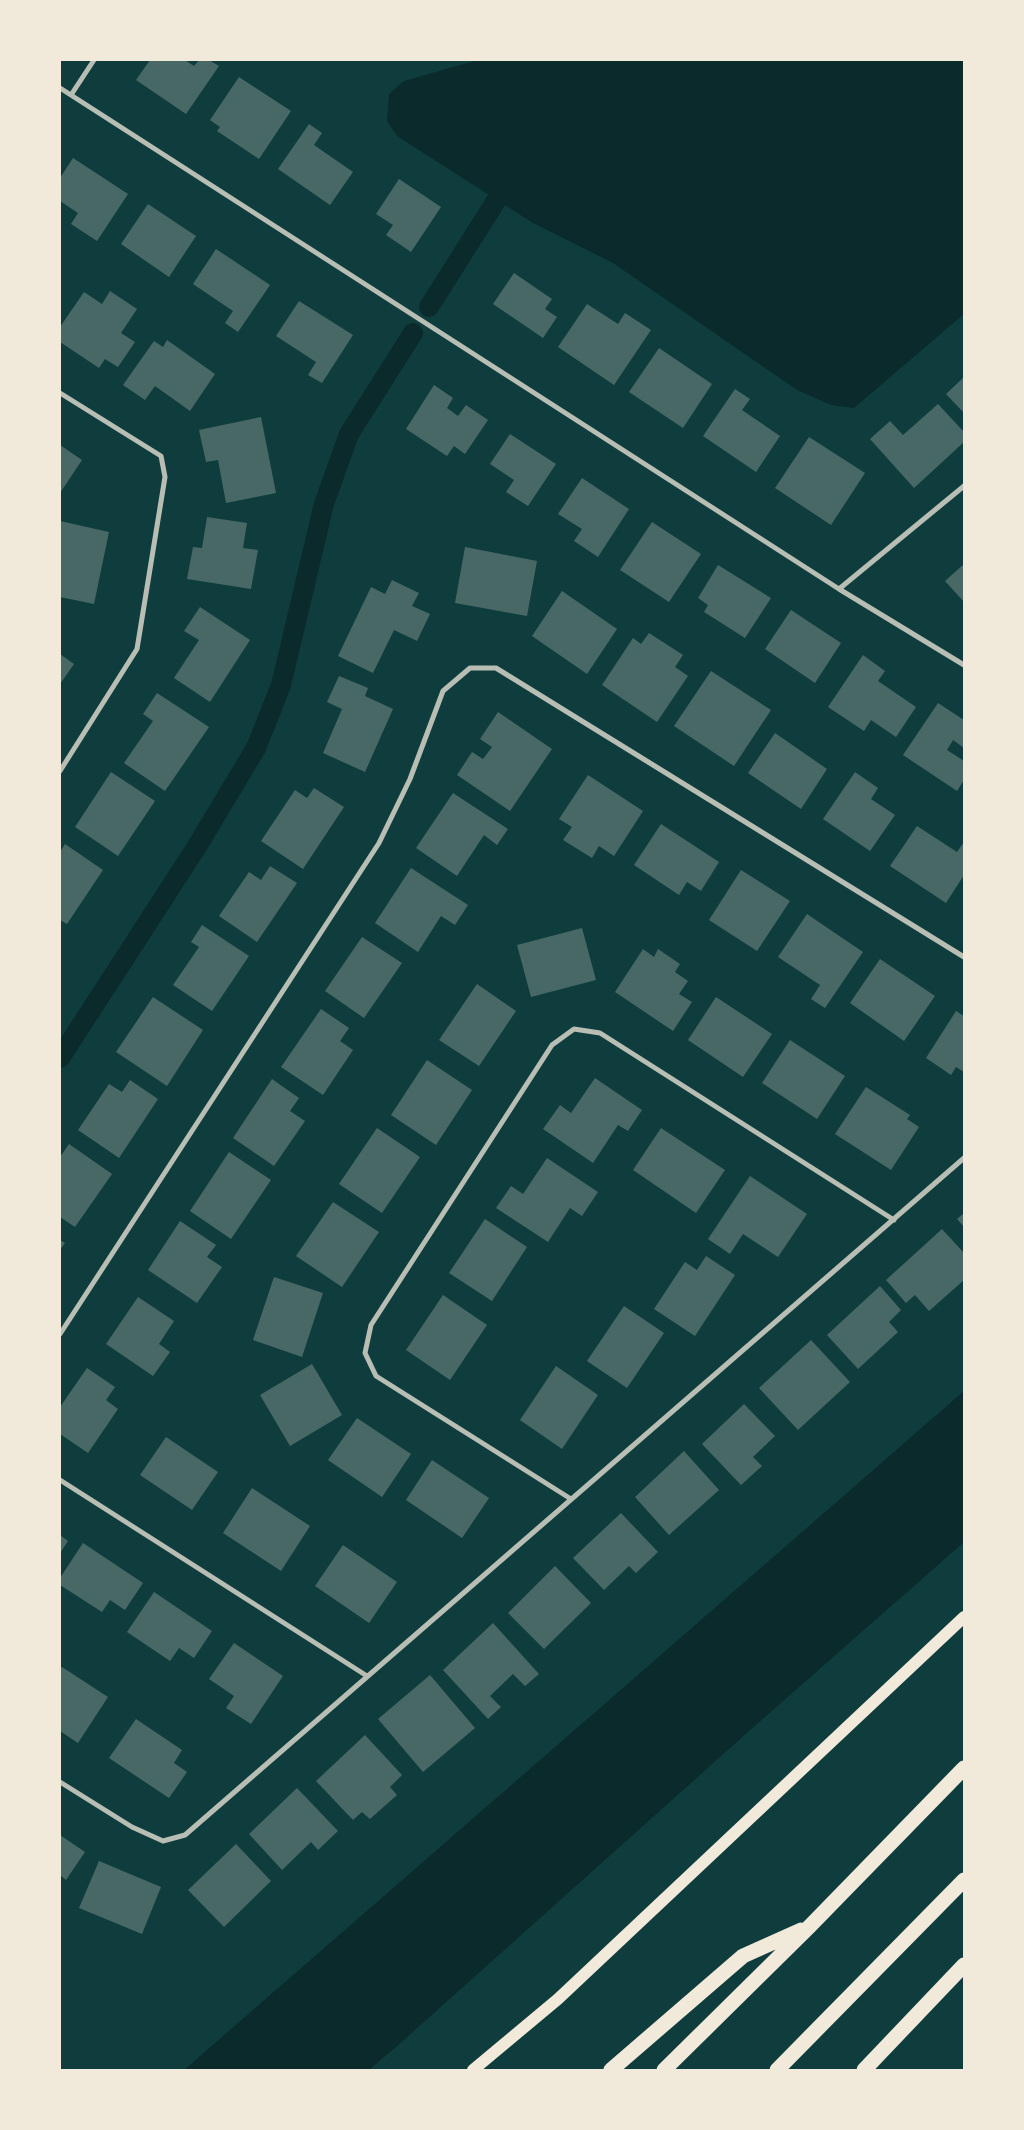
<!DOCTYPE html>
<html>
<head>
<meta charset="utf-8">
<style>
  body { margin:0 }
  #map { position:relative; width:1024px; height:2130px; overflow:hidden; background:#0f3d3e; font-family:Georgia,serif }
  canvas { display:block }
  .frame { position:absolute; inset:0; border:61px solid #f1e9da; pointer-events:none }
</style>
</head>
<body>
<div id="map">
<canvas width="1024" height="2130"></canvas>
<div class="frame"></div>
</div>
<script>
const c = document.querySelector('canvas').getContext('2d');
c.lineJoin = 'round';
function fillPath(path, color) {
  c.fillStyle = color;
  c.fill(path, 'evenodd');
}
function shape(rows) {
  const path = new Path2D();
  for (const r of rows) {
    path.moveTo(r[0], r[1]);
    for (let i = 2; i < r.length; i += 2) path.lineTo(r[i], r[i + 1]);
  }
  return path;
}
function trace(path, color, width, dash) {
  c.strokeStyle = color;
  c.lineWidth = width;
  c.lineCap = dash ? 'butt' : 'round';
  c.setLineDash(dash || []);
  c.stroke(path);
}
const water = shape([
  [478,60,964,60,964,314,854,408,831,405,797,390,613,263,533,223,397,136,387,121,389,94,404,81],
  [964,1391,964,1542,748,1732,396,2047,369,2070,184,2070]
]);
const canal = shape([
  [429,307,501,193],
  [60,1058,196,848,256,748,281,685,324,504,349,434,413,333]
]);
const building = shape([
  [150,60,185,60,194,66,199,60,209,60,219,66,186,114,136,80],
  [239,77,291,111,259,159,217,131,220,127,210,120],
  [309,124,322,133,314,145,353,172,330,205,278,169],
  [73,158,128,194,97,241,71,224,78,213,60,201,60,178],
  [399,179,441,207,411,252,386,235,393,225,376,214],
  [148,204,196,236,169,277,121,244],
  [216,249,270,285,238,332,225,323,233,311,193,284],
  [514,273,552,299,545,309,557,317,543,338,493,304],
  [110,291,137,309,121,333,135,342,118,367,105,359,99,368,60,342,60,327,84,292,102,304],
  [299,301,353,335,322,383,308,375,316,362,276,336],
  [587,304,618,324,625,313,651,330,614,385,558,347],
  [167,340,215,374,190,411,155,386,145,400,123,385,154,341,163,347],
  [659,348,712,384,683,428,629,392],
  [964,377,964,413,946,394],
  [434,385,453,398,447,408,458,416,466,405,488,420,465,454,454,446,447,456,406,429],
  [735,389,750,399,742,410,780,436,756,472,703,436],
  [938,404,964,432,964,442,914,488,870,439,890,421,903,435],
  [261,417,276,493,226,503,218,460,206,462,199,430],
  [510,434,556,464,528,506,506,492,514,480,490,464],
  [809,437,865,473,831,525,775,488],
  [60,445,82,460,60,493],
  [582,478,629,509,598,557,574,541,582,529,558,514],
  [207,517,247,523,243,548,258,550,251,589,187,579,193,547,202,548],
  [60,521,109,532,94,604,60,597],
  [652,522,701,554,669,602,620,570],
  [465,547,537,561,527,616,455,603],
  [964,564,964,602,945,581],
  [718,565,771,598,745,638,704,612,708,605,698,598],
  [392,580,419,593,412,606,430,614,417,641,394,630,373,673,338,656,371,587,385,594],
  [562,591,617,629,587,674,532,636],
  [200,607,250,640,210,702,174,678,199,640,184,631],
  [791,610,841,643,815,683,765,649],
  [649,633,683,655,675,667,688,676,657,722,602,685,633,638,641,644],
  [60,654,74,664,60,684],
  [863,655,885,671,878,681,916,707,896,737,871,720,864,731,828,707],
  [711,671,771,710,734,766,674,726],
  [339,676,368,688,365,696,393,709,365,772,323,753,342,709,327,702],
  [157,693,209,727,165,791,124,763,153,721,143,714],
  [938,703,964,720,964,748,953,740,947,750,964,761,964,780,957,791,903,755],
  [498,712,552,749,510,811,457,775,472,752,483,759,492,747,480,739],
  [775,733,827,769,801,809,748,773],
  [111,772,155,801,118,856,75,827],
  [855,772,878,788,871,799,895,815,870,851,823,819],
  [588,775,643,811,614,856,599,846,592,858,563,840,572,827,559,819],
  [314,788,344,807,303,869,261,841,295,790,307,798],
  [453,793,508,829,497,845,484,835,457,876,416,848],
  [661,824,719,862,701,891,687,882,679,895,634,865],
  [917,826,957,852,964,842,964,875,946,903,890,866],
  [65,844,103,870,67,924,60,920,60,852],
  [270,866,297,883,257,942,219,916,249,872,261,880],
  [411,868,468,905,455,925,441,916,418,952,375,923],
  [741,870,790,901,757,951,709,920],
  [807,914,863,952,825,1008,811,999,820,985,778,957],
  [202,925,249,956,212,1011,173,985,199,947,191,942],
  [582,928,596,980,531,997,517,945],
  [362,937,402,963,364,1018,325,991],
  [643,949,654,957,658,949,680,964,675,972,688,981,679,994,692,1002,673,1031,615,992],
  [880,959,935,996,904,1041,850,1003],
  [477,984,516,1011,479,1066,439,1040],
  [153,997,203,1030,167,1086,116,1052],
  [716,997,772,1034,743,1077,688,1040],
  [321,1009,349,1028,340,1041,353,1050,323,1095,281,1067],
  [956,1011,964,1016,964,1072,956,1067,951,1075,926,1058],
  [790,1040,845,1076,817,1119,762,1083],
  [427,1060,472,1090,436,1145,391,1115],
  [595,1078,642,1110,628,1131,618,1125,593,1163,543,1129,560,1105,571,1113],
  [272,1079,299,1098,290,1111,305,1121,274,1166,233,1138],
  [130,1080,158,1099,119,1158,78,1130,109,1084,122,1092],
  [866,1087,910,1115,907,1119,919,1127,891,1170,835,1134],
  [377,1128,420,1157,382,1213,339,1184],
  [661,1128,725,1170,696,1213,633,1170],
  [69,1144,112,1174,75,1227,60,1217,60,1157],
  [229,1152,271,1180,231,1239,190,1211],
  [547,1158,598,1192,582,1216,570,1208,548,1242,496,1208,511,1186,523,1194],
  [750,1176,807,1214,778,1257,743,1234,730,1254,708,1239],
  [333,1202,379,1232,342,1287,296,1256],
  [964,1213,964,1227,957,1219],
  [485,1219,527,1247,492,1301,449,1273],
  [180,1221,216,1245,207,1257,222,1267,197,1303,148,1270],
  [942,1229,964,1253,964,1280,929,1311,915,1295,906,1303,886,1280],
  [60,1240,65,1243,60,1250],
  [706,1256,735,1275,695,1336,654,1309,685,1262,697,1270],
  [274,1277,323,1293,302,1357,253,1340],
  [880,1286,901,1310,889,1322,898,1332,858,1369,827,1335],
  [443,1295,487,1325,450,1380,406,1350],
  [138,1297,174,1321,159,1344,170,1352,153,1376,106,1344],
  [624,1306,664,1333,627,1388,587,1361],
  [811,1340,850,1382,798,1430,759,1388],
  [312,1364,342,1415,290,1446,260,1395],
  [556,1366,598,1395,562,1449,520,1420],
  [87,1368,115,1387,106,1400,118,1409,88,1453,60,1434,60,1407],
  [744,1404,775,1436,753,1457,762,1466,741,1485,702,1444],
  [357,1418,411,1454,382,1497,328,1460],
  [166,1437,218,1472,192,1510,140,1475],
  [684,1451,719,1490,669,1535,635,1497],
  [432,1460,489,1498,462,1538,406,1500],
  [252,1488,310,1526,281,1571,223,1533],
  [621,1513,658,1552,636,1573,629,1566,604,1590,573,1558],
  [60,1535,68,1541,60,1553],
  [83,1543,143,1583,125,1610,110,1600,102,1612,60,1585,60,1578],
  [343,1545,397,1582,369,1623,315,1586],
  [555,1566,591,1603,544,1649,508,1613],
  [154,1592,212,1631,194,1658,179,1648,170,1661,127,1632],
  [493,1623,539,1674,525,1686,513,1674,490,1696,501,1707,488,1719,443,1670],
  [234,1643,283,1676,251,1724,226,1708,234,1696,209,1679],
  [62,1667,108,1697,78,1743,60,1731,60,1669],
  [430,1675,475,1728,423,1772,378,1719],
  [136,1719,182,1750,174,1763,187,1772,169,1798,109,1758],
  [365,1735,402,1775,390,1787,397,1795,370,1819,362,1812,353,1820,316,1781],
  [297,1788,338,1831,318,1850,311,1842,282,1870,249,1834],
  [60,1835,85,1852,66,1880,60,1875],
  [236,1844,271,1881,224,1927,188,1890],
  [99,1861,161,1887,142,1934,79,1908]
]);
const minor = shape([
  [60,88,839,589,964,665],
  [71,95,94,60],
  [60,393,161,456,165,477,137,649,60,771],
  [839,589,964,486],
  [60,1334,379,843,410,779,443,691,470,668,496,668,964,957],
  [60,1480,367,1676],
  [571,1499,376,1376,365,1353,371,1325,552,1045,574,1029,600,1033,894,1220],
  [60,1782,132,1827,163,1841,185,1835,964,1158]
]);
const primary = shape([
  [473,2070,558,1999,964,1617]
]);
const motorway = shape([
  [611,2070,743,1956,801,1930],
  [664,2070,809,1927,964,1768],
  [777,2070,964,1880],
  [864,2070,964,1965]
]);
fillPath(water, '#0a2a2b');
trace(canal, '#0a2a2b', 20);
fillPath(building, '#486865');
trace(minor, '#b8beb3', 5);
trace(primary, '#f1e9da', 12);
trace(motorway, '#f1e9da', 15);
</script>
</body>
</html>
